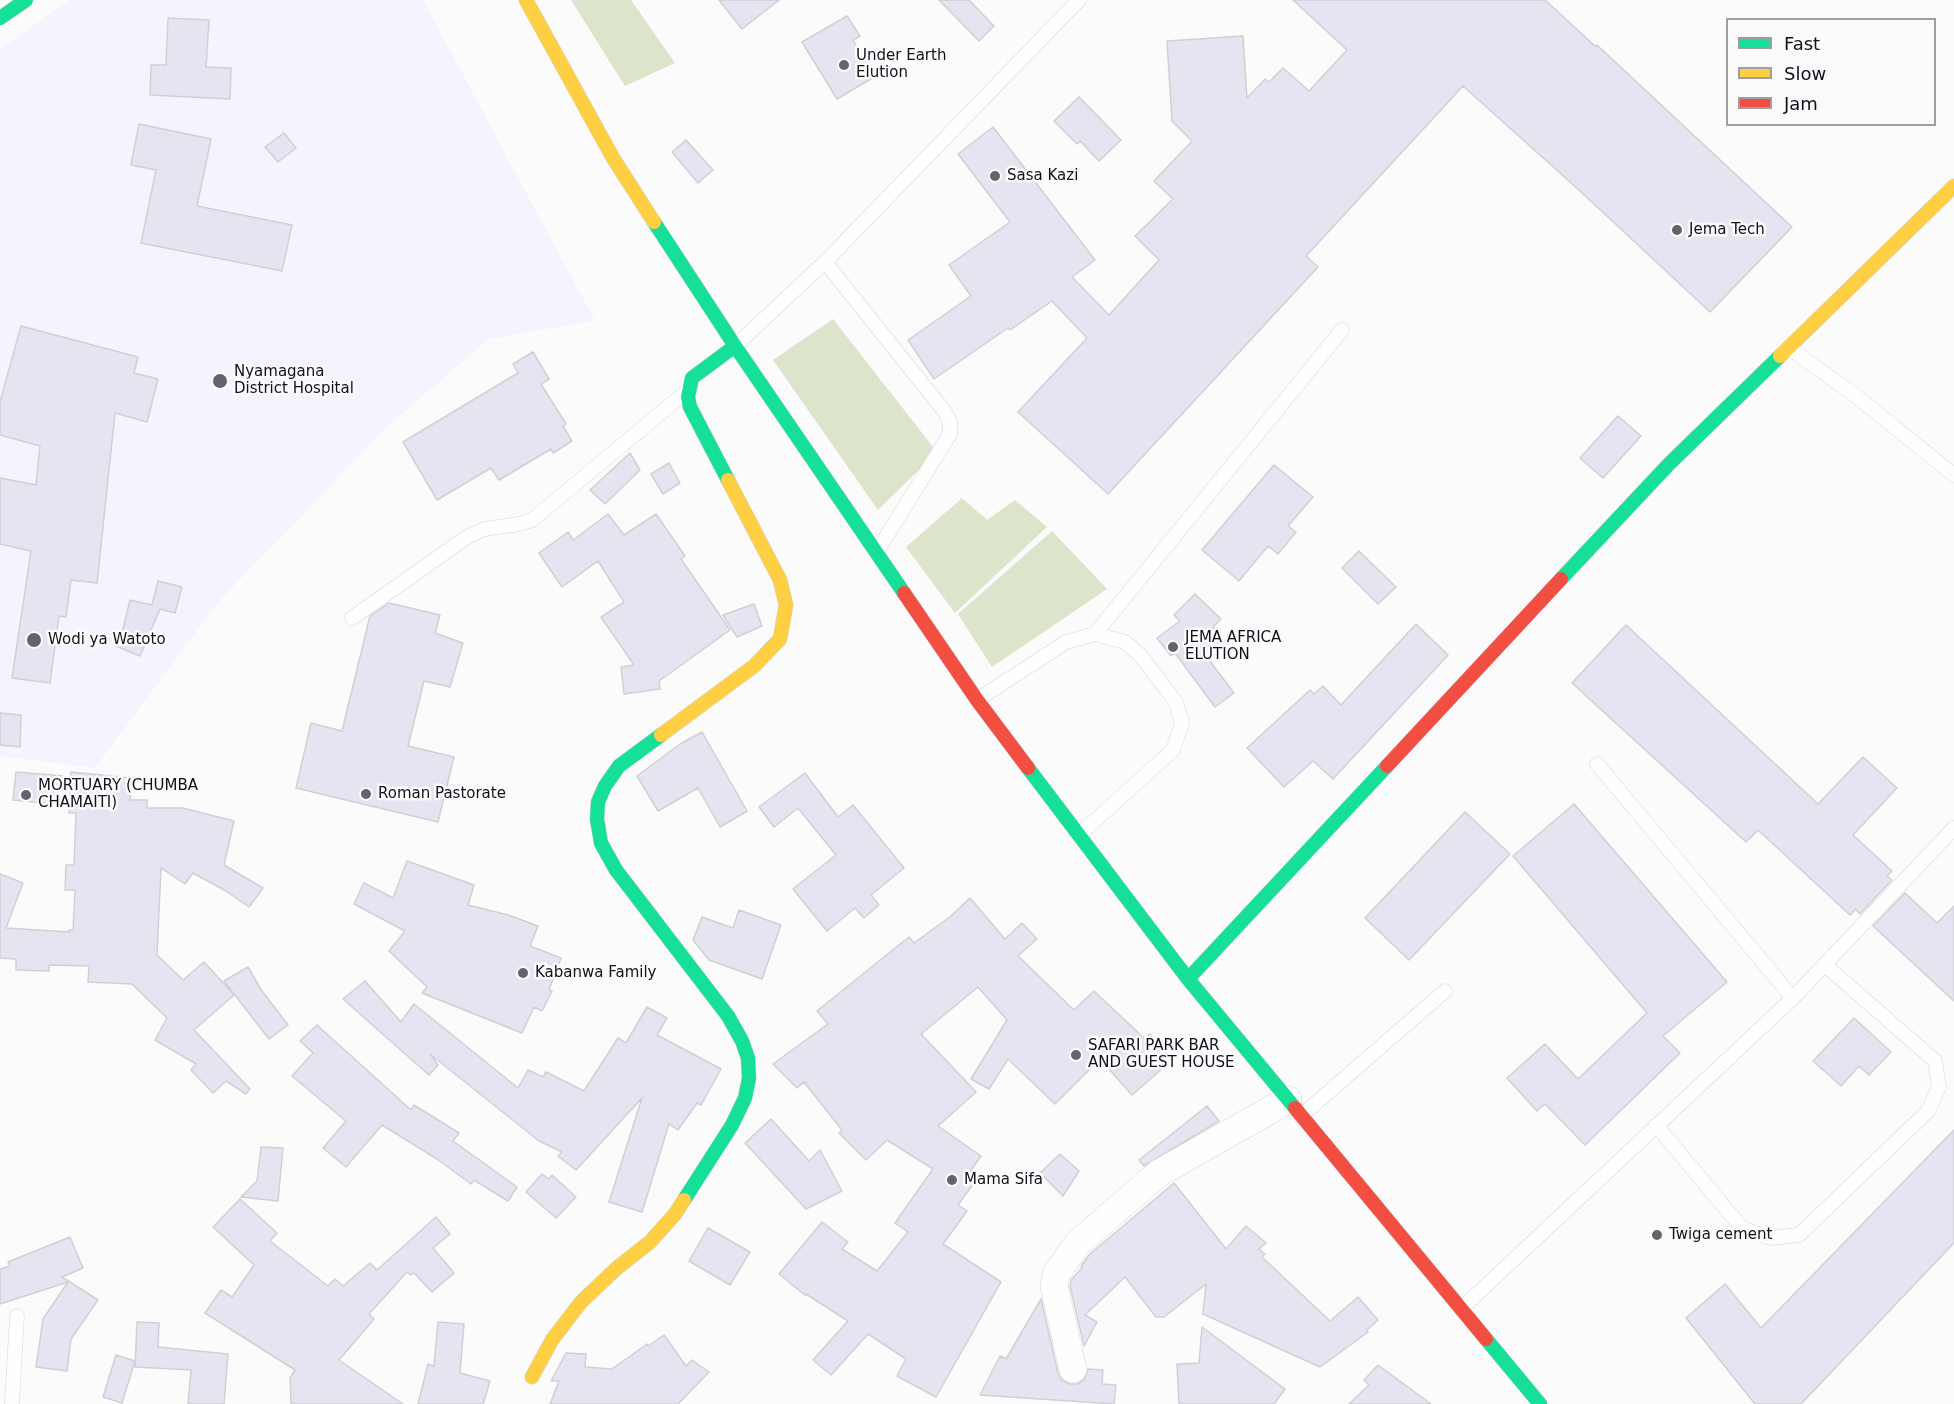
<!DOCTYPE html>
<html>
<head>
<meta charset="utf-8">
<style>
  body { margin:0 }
  #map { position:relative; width:1954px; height:1404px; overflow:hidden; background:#fbfbfb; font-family:"DejaVu Sans",sans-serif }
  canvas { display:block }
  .legend { position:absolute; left:1726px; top:18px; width:210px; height:108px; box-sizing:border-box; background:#fbfbfb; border:2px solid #9e9da2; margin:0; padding:8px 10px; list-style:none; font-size:18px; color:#13101c }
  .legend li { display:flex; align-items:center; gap:12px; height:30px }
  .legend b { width:30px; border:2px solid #9e9da2 }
</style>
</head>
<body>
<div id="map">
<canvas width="1954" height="1404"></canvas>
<ul class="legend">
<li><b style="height:8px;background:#16e098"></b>Fast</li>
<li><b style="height:8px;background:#ffcf43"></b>Slow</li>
<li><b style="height:8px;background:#f24e42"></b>Jam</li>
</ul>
</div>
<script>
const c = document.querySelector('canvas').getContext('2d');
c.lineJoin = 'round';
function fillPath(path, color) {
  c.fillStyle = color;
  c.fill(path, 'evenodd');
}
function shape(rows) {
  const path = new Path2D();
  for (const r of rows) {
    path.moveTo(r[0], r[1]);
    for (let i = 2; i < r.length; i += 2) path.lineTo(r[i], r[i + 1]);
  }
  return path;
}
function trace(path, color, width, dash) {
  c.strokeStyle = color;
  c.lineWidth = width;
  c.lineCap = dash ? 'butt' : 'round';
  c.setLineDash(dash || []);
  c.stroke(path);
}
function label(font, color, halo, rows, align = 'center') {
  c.font = font + ' "DejaVu Sans",sans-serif';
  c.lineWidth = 5;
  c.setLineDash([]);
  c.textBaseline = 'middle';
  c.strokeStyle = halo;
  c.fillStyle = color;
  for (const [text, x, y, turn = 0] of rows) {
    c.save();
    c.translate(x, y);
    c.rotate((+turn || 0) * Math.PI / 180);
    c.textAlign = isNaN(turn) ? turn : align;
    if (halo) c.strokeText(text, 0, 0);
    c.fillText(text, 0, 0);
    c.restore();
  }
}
const built = shape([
  [70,0,423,0,595,321,489,339,390,424,219,601,95,768,0,756,0,49]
]);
const green = shape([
  [571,0,631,0,675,63,625,86],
  [833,319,937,452,878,510,773,360],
  [962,498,987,520,1015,500,1047,527,955,613,906,547],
  [1052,531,1107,589,992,667,958,614]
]);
const building = shape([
  [719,0,779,0,742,29,719,0],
  [939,0,969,0,994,26,979,41,939,0],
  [1293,0,1545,0,1596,47,1597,45,1792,227,1710,312,1580,191,1463,86,1306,256,1318,267,1108,494,1018,412,1087,338,1052,301,1010,330,1008,328,934,379,908,340,971,296,949,265,1010,222,958,154,993,127,1095,260,1072,277,1109,315,1159,260,1135,236,1173,199,1154,181,1192,141,1172,121,1167,41,1243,36,1247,98,1265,79,1269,82,1283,68,1309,91,1347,50,1293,0],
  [847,16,860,36,853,40,874,77,837,99,802,42,847,16],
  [168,18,209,20,206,67,231,68,230,99,150,95,151,65,166,65,168,18],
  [1079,97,1121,140,1099,161,1080,141,1077,144,1054,121,1079,97],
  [139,124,211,139,197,206,292,225,282,271,141,243,156,170,131,165,139,124],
  [284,133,296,148,278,162,265,147,284,133],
  [686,140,713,170,698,183,672,152,686,140],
  [21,326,138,357,134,373,158,379,147,422,115,413,97,583,71,580,66,617,59,616,50,683,12,678,31,551,0,544,0,478,36,485,40,446,0,435,0,402,21,326],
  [533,352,549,379,541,384,566,424,563,426,572,441,553,453,551,449,499,480,491,468,437,500,403,442,518,373,513,364,533,352],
  [1618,416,1641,436,1603,478,1580,458,1618,416],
  [630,453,640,470,605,504,590,490,630,453],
  [669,463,680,483,663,494,651,474,669,463],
  [1274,465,1313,497,1288,526,1296,532,1278,554,1268,546,1239,581,1202,550,1274,465],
  [608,514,624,535,656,514,685,556,681,559,730,630,659,681,660,689,624,694,621,667,634,665,601,617,624,602,598,561,562,587,539,553,568,532,573,540,608,514],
  [1359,551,1396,587,1378,604,1342,568,1359,551],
  [158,581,182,587,175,613,160,609,140,656,116,646,123,629,130,600,152,605,158,581],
  [1195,594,1221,619,1213,627,1227,644,1209,660,1234,693,1215,707,1175,653,1171,656,1157,638,1180,621,1174,615,1195,594],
  [389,603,440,615,435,633,463,643,450,687,424,681,408,746,454,757,438,822,296,788,311,723,342,731,370,616,389,603],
  [754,604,762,626,737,637,723,615,754,604],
  [1416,624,1448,655,1333,779,1313,761,1284,787,1247,748,1310,690,1314,694,1323,686,1341,705,1416,624],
  [1626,625,1818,804,1863,757,1897,788,1853,835,1892,871,1887,876,1892,880,1860,914,1856,909,1850,915,1758,830,1746,842,1572,683,1626,625],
  [0,713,21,715,20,747,0,745,0,713],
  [702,732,747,811,720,827,698,788,658,811,637,776,680,744,702,732],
  [16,772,63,776,53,804,13,800,16,772],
  [71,772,132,778,130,800,147,800,147,808,183,808,234,821,224,865,263,888,249,907,226,891,193,873,185,884,161,868,157,955,183,980,204,962,234,995,194,1030,250,1089,246,1094,226,1081,213,1093,191,1070,196,1064,155,1040,167,1018,132,984,88,982,89,966,49,965,49,971,16,970,16,959,0,958,0,874,23,883,6,928,69,932,69,930,73,930,75,890,65,890,66,865,74,865,76,813,69,813,71,772],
  [805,773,838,817,853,805,904,868,871,895,879,905,864,918,855,908,827,931,793,889,836,855,798,808,774,827,759,807,805,773],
  [1574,804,1727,982,1663,1036,1680,1053,1585,1145,1545,1104,1537,1111,1507,1078,1545,1044,1578,1079,1647,1013,1513,856,1574,804],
  [1465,812,1510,854,1409,960,1365,918,1465,812],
  [407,861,474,885,468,905,508,915,538,926,530,946,561,958,549,990,552,991,542,1011,534,1007,522,1033,422,993,427,987,389,951,405,931,354,904,364,883,393,898,407,861],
  [1905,893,1937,923,1954,906,1954,1001,1873,926,1905,893],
  [970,898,1005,939,1022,923,1037,939,1018,956,1074,1010,1094,991,1145,1039,1150,1034,1172,1060,1132,1095,1100,1059,1055,1104,1008,1059,989,1089,971,1079,1007,1020,978,987,921,1034,976,1092,938,1126,981,1156,966,1177,974,1183,958,1205,967,1211,943,1244,1001,1282,936,1397,897,1376,906,1359,868,1334,831,1375,813,1360,848,1321,806,1294,805,1295,779,1274,822,1222,848,1242,842,1249,877,1271,908,1232,895,1223,933,1169,887,1140,866,1160,839,1133,842,1130,804,1082,797,1088,773,1064,828,1024,817,1011,909,937,914,943,951,916,970,898],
  [739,910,781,925,762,979,709,960,693,940,702,917,733,928,739,910],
  [248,967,262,991,288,1025,269,1039,224,981,248,967],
  [365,981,401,1022,414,1004,518,1088,528,1070,543,1077,546,1072,584,1091,618,1038,626,1043,647,1007,667,1018,657,1035,721,1069,701,1105,697,1103,678,1130,669,1124,642,1212,609,1202,642,1098,576,1170,558,1156,562,1152,539,1141,430,1054,438,1065,429,1075,343,999,365,981],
  [1854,1018,1891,1052,1869,1075,1859,1066,1841,1086,1813,1061,1854,1018],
  [317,1025,411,1110,414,1105,459,1133,453,1141,517,1187,508,1201,474,1180,471,1184,437,1159,382,1125,346,1167,323,1148,346,1121,292,1076,313,1053,300,1041,317,1025],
  [1207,1106,1219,1121,1144,1166,1139,1160,1207,1106],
  [771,1119,809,1161,820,1150,842,1191,806,1209,745,1143,771,1119],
  [1954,1130,1954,1243,1801,1404,1755,1404,1686,1318,1725,1284,1761,1328,1954,1130],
  [261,1147,283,1148,278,1201,241,1197,257,1181,261,1147],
  [1060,1154,1079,1171,1063,1196,1040,1173,1060,1154],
  [542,1174,549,1179,552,1175,576,1197,556,1218,526,1192,542,1174],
  [1174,1183,1226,1249,1246,1226,1266,1243,1259,1249,1265,1254,1262,1257,1330,1321,1358,1297,1378,1320,1367,1330,1368,1332,1320,1367,1203,1314,1206,1284,1164,1317,1156,1317,1125,1277,1085,1315,1097,1322,1084,1346,1070,1286,1071,1280,1082,1268,1081,1266,1090,1254,1174,1183],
  [240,1199,277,1233,270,1241,328,1286,335,1279,343,1286,370,1263,377,1270,436,1217,450,1234,433,1248,454,1273,432,1292,414,1273,411,1275,407,1272,369,1314,374,1319,339,1360,403,1404,291,1404,290,1378,295,1370,205,1313,221,1290,232,1297,254,1265,213,1227,240,1199],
  [708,1228,750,1252,730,1285,689,1261,708,1228],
  [70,1237,83,1268,62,1277,98,1300,71,1339,67,1371,36,1367,43,1319,68,1282,0,1304,0,1269,10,1266,8,1262,70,1237],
  [1041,1299,1058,1373,1061,1379,1069,1384,1077,1384,1084,1380,1088,1369,1103,1370,1102,1384,1116,1385,1114,1404,980,1395,1000,1356,1006,1359,1041,1299],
  [137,1322,159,1323,158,1347,228,1354,224,1404,188,1404,191,1370,135,1367,137,1322],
  [438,1322,464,1324,460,1373,490,1381,483,1404,418,1404,428,1364,434,1366,438,1322],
  [1202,1327,1285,1389,1274,1404,1179,1404,1177,1364,1199,1363,1202,1327],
  [664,1335,686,1366,692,1360,709,1372,678,1404,550,1404,559,1381,551,1381,566,1353,586,1354,585,1367,612,1369,647,1344,648,1346,664,1335],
  [116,1355,135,1361,122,1403,103,1397,116,1355],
  [1378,1365,1431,1404,1349,1404,1369,1385,1364,1380,1378,1365]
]);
const lane = shape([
  [825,262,945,412,950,422,950,434,876,553],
  [735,346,825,262,1079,0],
  [1789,348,1856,396,1954,475],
  [352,618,467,537,484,529,519,524,532,520,686,392],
  [1095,634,1342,330],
  [977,700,1066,642,1095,634,1125,642,1140,655,1176,702,1182,723,1173,750,1079,835],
  [1793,998,1954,828],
  [1301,1116,1445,991],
  [1656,1125,1742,1228,1770,1238,1799,1235,1928,1111,1939,1087,1935,1061,1825,965],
  [1461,1309,1793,998,1597,764],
  [12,1404,17,1316]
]);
const street = shape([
  [1073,1369,1054,1286,1056,1274,1078,1243,1159,1173,1288,1100]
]);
const fast = shape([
  [0,18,26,0],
  [654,222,735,346,904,593],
  [728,480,690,407,688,397,692,378,735,346],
  [1561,579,1669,464,1780,356],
  [661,735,619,766,605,786,598,802,597,819,601,843,616,870,728,1016,742,1041,748,1058,749,1078,745,1098,732,1125,684,1200],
  [1028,768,1188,979,1295,1108],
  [1188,979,1387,766],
  [1486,1339,1540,1404]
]);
const slow = shape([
  [526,0,613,158,654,222],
  [1780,356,1954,186],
  [661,735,754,666,780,639,786,605,780,580,728,480],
  [532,1377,552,1340,581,1302,617,1268,650,1242,675,1214,684,1200]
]);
const jam = shape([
  [904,593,977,700,1028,768],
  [1387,766,1561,579],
  [1295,1108,1486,1339]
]);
const markers = [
  [844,65,6,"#64626a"],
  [995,176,6,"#64626a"],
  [1677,230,6,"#64626a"],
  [220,381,8,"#64626a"],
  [34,640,8,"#64626a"],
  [1173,647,6,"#64626a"],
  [366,794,6,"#64626a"],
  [26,795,6,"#64626a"],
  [523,973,6,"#64626a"],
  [1076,1055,6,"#64626a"],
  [952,1180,6,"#64626a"],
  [1657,1235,6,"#64626a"]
];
const poiNames = [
  ["Under Earth",856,56],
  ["Elution",856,73],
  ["Sasa Kazi",1007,176],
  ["Jema Tech",1689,230],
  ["Nyamagana",234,372],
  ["District Hospital",234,389],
  ["JEMA AFRICA",1185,638],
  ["ELUTION",1185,655],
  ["Wodi ya Watoto",48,640],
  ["MORTUARY (CHUMBA",38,786],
  ["CHAMAITI)",38,803],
  ["Roman Pastorate",378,794],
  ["Kabanwa Family",535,973],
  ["SAFARI PARK BAR",1088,1046],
  ["AND GUEST HOUSE",1088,1063],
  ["Mama Sifa",964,1180],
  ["Twiga cement",1669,1235]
];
fillPath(built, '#f5f3fd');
fillPath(green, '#dce4cc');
fillPath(building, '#e7e4f1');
trace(building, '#d1cfd6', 1.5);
trace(lane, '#d6d4da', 15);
trace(street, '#d6d4da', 28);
trace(fast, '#d6d4da', 15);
trace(slow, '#d6d4da', 15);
trace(jam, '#d6d4da', 15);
trace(lane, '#fefefe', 14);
trace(street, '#fefefe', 27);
trace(fast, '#16e098', 14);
trace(slow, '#ffcf43', 14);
trace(jam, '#f24e42', 14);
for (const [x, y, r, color] of markers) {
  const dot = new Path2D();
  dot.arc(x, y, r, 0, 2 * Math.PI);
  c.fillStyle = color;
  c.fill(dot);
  trace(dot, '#fbfbfb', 2);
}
label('15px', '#13101c', '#fbfbfb', poiNames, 'left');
</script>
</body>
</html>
